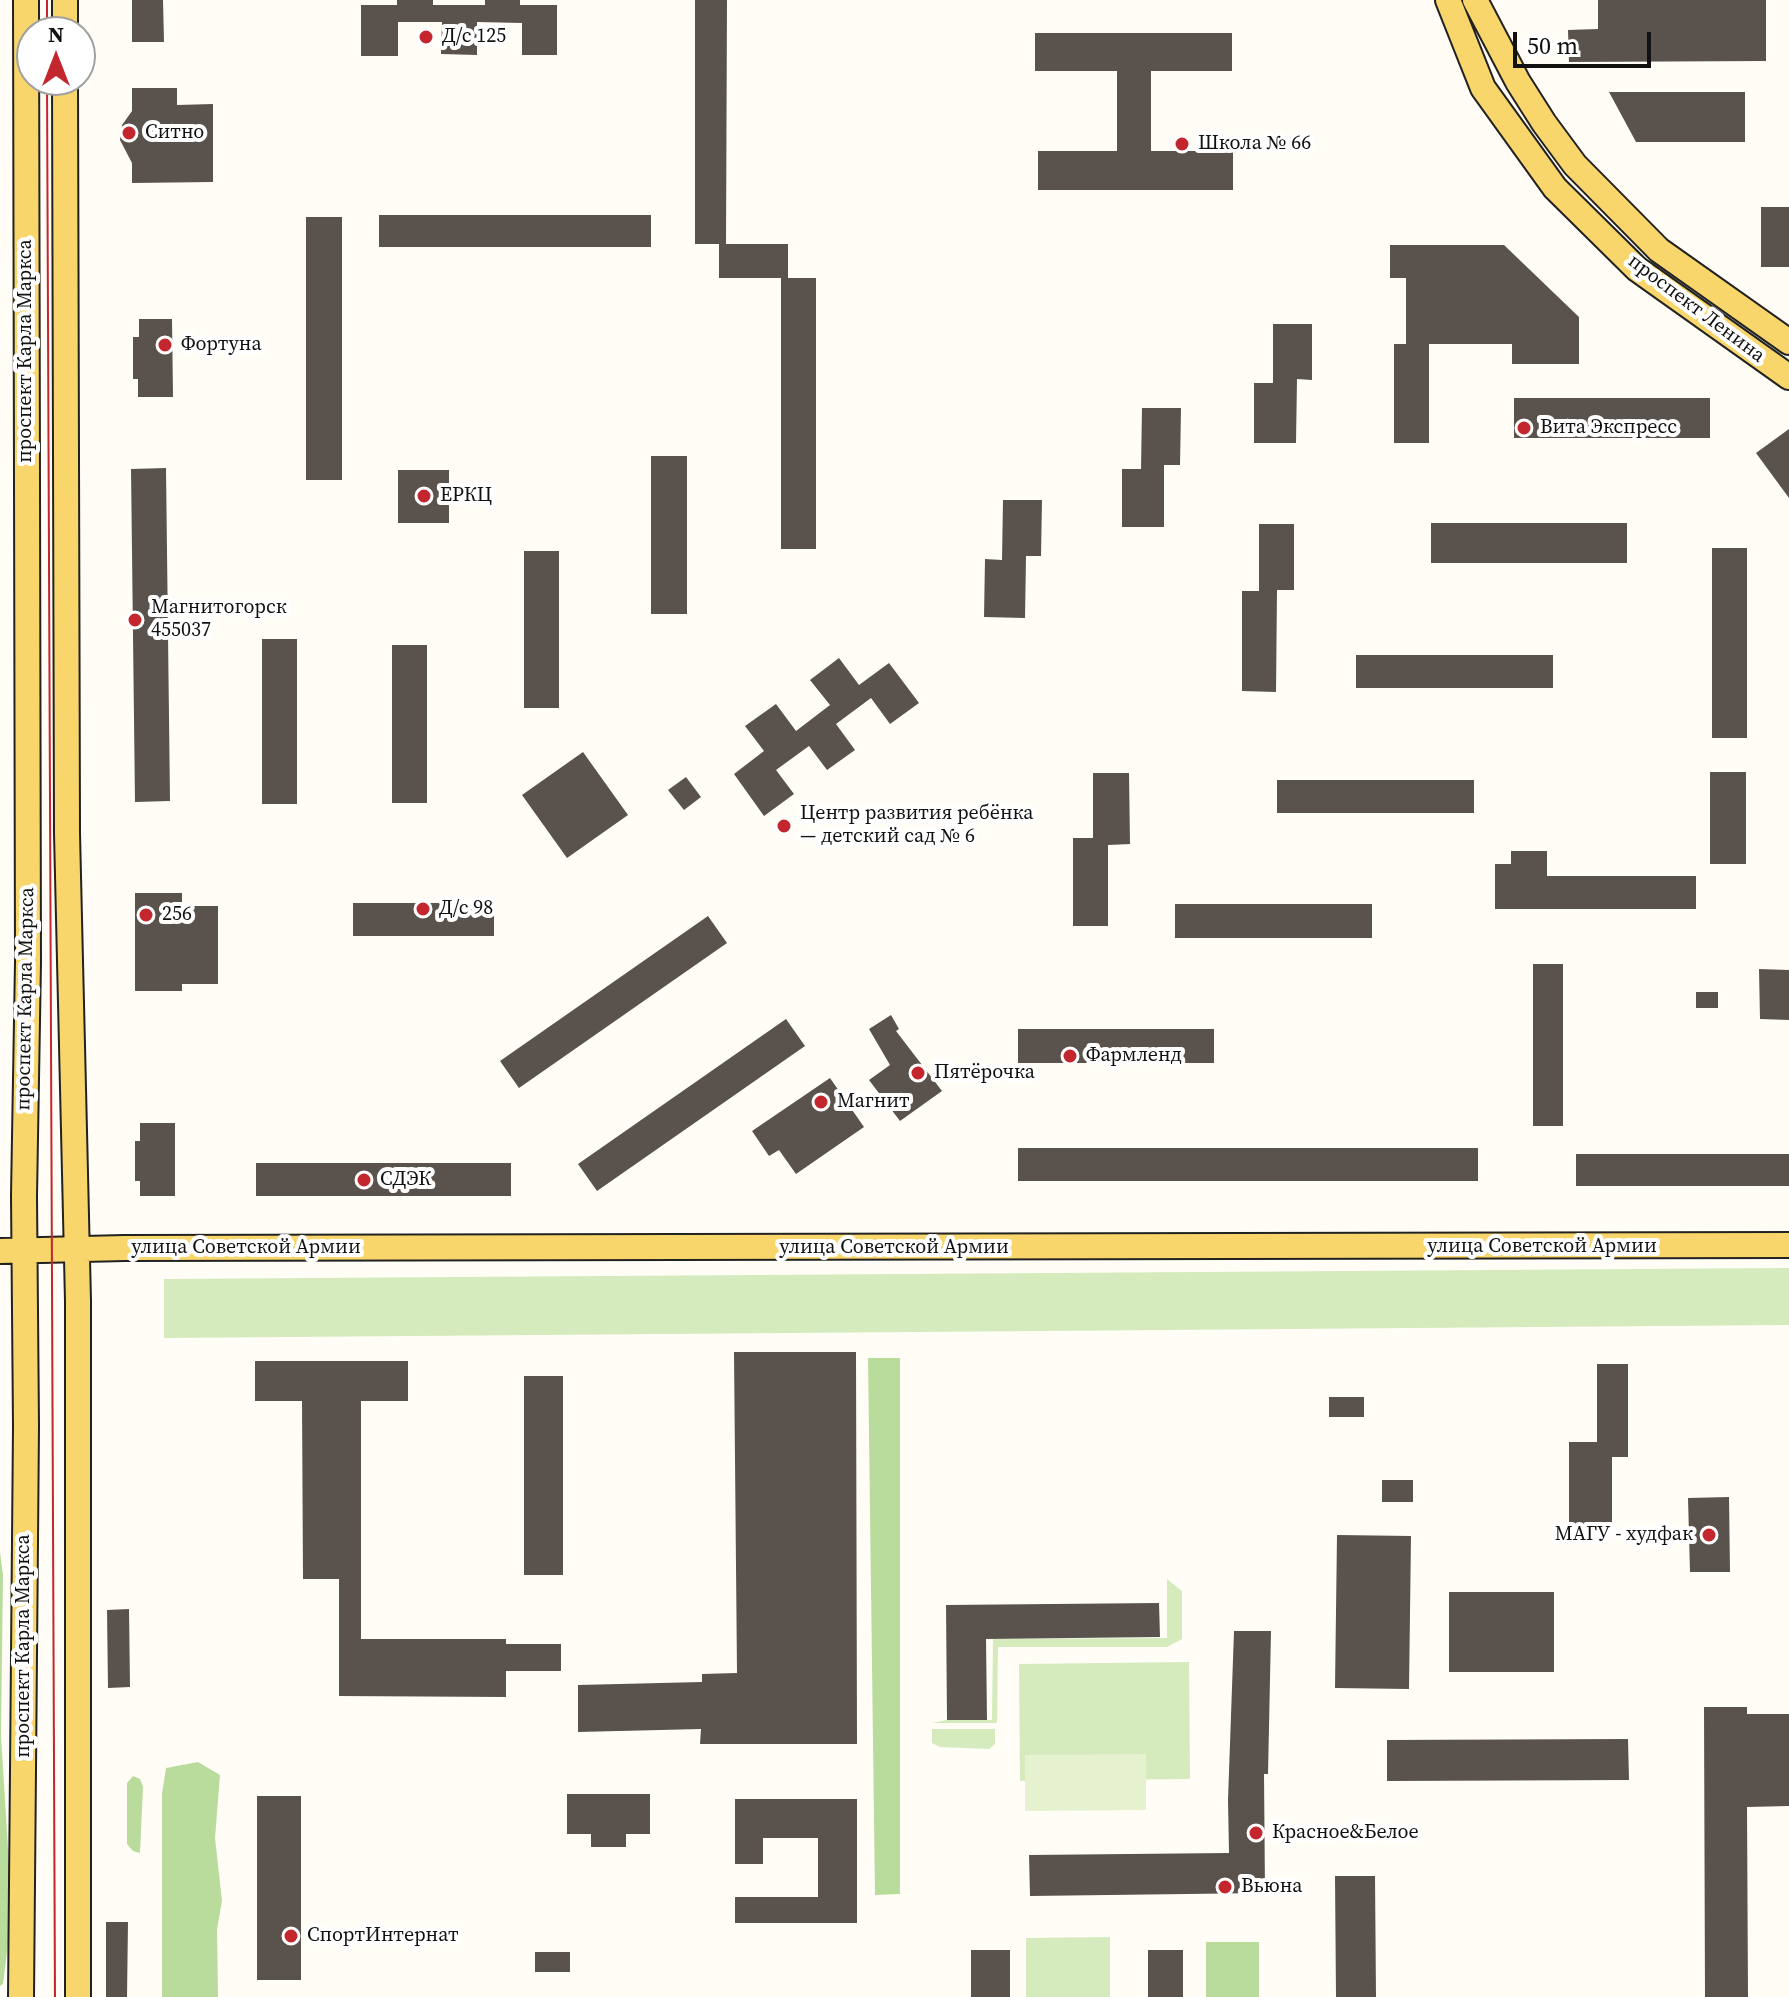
<!DOCTYPE html>
<html>
<head>
<meta charset="utf-8">
<style>
  body { margin:0 }
  #map { position:relative; width:1789px; height:1997px; overflow:hidden; background:#fffdf5; font-family:"Source Serif 4",serif }
  canvas { display:block }
  .north { position:absolute; left:16px; top:16px; width:80px; height:80px; box-sizing:border-box; background:#fff; border:2px solid #a0a0a0; border-radius:50%; rotate:0deg; font-size:22px; font-weight:700; line-height:32px; text-align:center; color:#111 }
  .north::after { content:''; display:block; margin:auto; width:28px; height:36px; background:#c4262e; clip-path:polygon(50% 0,100% 100%,50% 72%,0 100%) }
  .scale { position:absolute; left:1513px; top:32px; width:138px; height:36px; box-sizing:border-box; border:4px solid #111; border-top:0; padding-left:10px; font-size:24px; line-height:28px; white-space:nowrap; color:#111; -webkit-text-stroke:6px #fff; paint-order:stroke }
</style>
</head>
<body>
<div id="map">
<canvas width="1789" height="1997"></canvas>
<div class="north">N</div>
<div class="scale">50 m</div>
</div>
<script>
const c = document.querySelector('canvas').getContext('2d');
c.lineJoin = 'round';
function fillPath(path, color) {
  c.fillStyle = color;
  c.fill(path, 'evenodd');
}
function shape(rows) {
  const path = new Path2D();
  for (const r of rows) {
    path.moveTo(r[0], r[1]);
    for (let i = 2; i < r.length; i += 2) path.lineTo(r[i], r[i + 1]);
  }
  return path;
}
function trace(path, color, width, dash) {
  c.strokeStyle = color;
  c.lineWidth = width;
  c.lineCap = dash ? 'butt' : 'round';
  c.setLineDash(dash || []);
  c.stroke(path);
}
function label(font, color, halo, rows, align = 'center') {
  c.font = font + ' "Source Serif 4",serif';
  c.lineWidth = 8;
  c.setLineDash([]);
  c.textBaseline = 'middle';
  c.strokeStyle = halo;
  c.fillStyle = color;
  for (const [text, x, y, turn = 0] of rows) {
    c.save();
    c.translate(x, y);
    c.rotate((+turn || 0) * Math.PI / 180);
    c.textAlign = isNaN(turn) ? turn : align;
    if (halo) c.strokeText(text, 0, 0);
    c.fillText(text, 0, 0);
    c.restore();
  }
}
const green = shape([
  [1789,1268,1789,1325,164,1338,164,1279],
  [1167,1579,1182,1591,1182,1639,1167,1647,998,1647,997,1723,932,1723,947,1720,992,1720,993,1639,1167,1638],
  [1189,1662,1190,1779,1020,1781,1019,1664],
  [932,1729,995,1729,995,1744,989,1749,940,1747,932,1743],
  [1110,1937,1110,1997,1026,1997,1026,1938]
]);
const forest = shape([
  [868,1358,900,1358,900,1894,875,1895],
  [0,1552,3,1575,1,1736,12,1912,3,1984,0,1986],
  [198,1762,220,1775,215,1838,222,1901,217,1929,218,1997,162,1997,162,1794,166,1768],
  [133,1776,140,1779,143,1787,140,1853,133,1851,127,1844,127,1783],
  [1206,1942,1259,1942,1259,1997,1206,1997]
]);
const pitch = shape([
  [1146,1754,1146,1810,1025,1811,1025,1755]
]);
const building = shape([
  [132,0,163,0,164,42,132,42],
  [397,0,433,0,433,5,485,5,485,0,520,0,520,5,557,5,557,55,522,55,522,23,477,22,477,55,441,54,442,22,398,22,398,56,361,56,361,5,397,5],
  [695,0,727,0,726,244,788,244,788,278,816,278,816,549,781,549,781,278,719,278,719,244,695,244],
  [1598,0,1766,0,1766,61,1569,62,1568,30,1598,29],
  [1035,33,1232,33,1232,71,1151,71,1151,151,1233,151,1233,190,1038,190,1038,151,1117,151,1117,71,1035,71],
  [132,88,177,88,177,105,213,104,213,182,132,183,132,163,120,140,122,125,132,111],
  [1609,92,1745,92,1745,142,1636,142],
  [1761,207,1789,207,1789,267,1761,267],
  [379,215,651,215,651,247,379,247],
  [306,217,342,217,342,480,306,480],
  [1390,245,1504,245,1579,317,1579,364,1512,364,1512,344,1429,344,1429,443,1394,443,1394,344,1406,344,1406,278,1390,278],
  [139,319,172,319,173,397,138,397,138,379,133,379,133,337,139,337],
  [1273,324,1312,324,1312,380,1297,379,1296,443,1254,443,1254,383,1273,383],
  [1514,398,1710,398,1710,438,1514,438],
  [1142,408,1181,408,1180,465,1164,465,1164,527,1122,527,1122,469,1141,469],
  [1789,429,1789,498,1756,453],
  [651,456,687,456,687,614,651,614],
  [166,468,170,801,135,802,131,469],
  [398,470,449,470,449,523,398,523],
  [1003,500,1042,500,1041,556,1026,556,1025,618,984,617,985,559,1002,560],
  [1431,523,1627,523,1627,563,1431,563],
  [1259,524,1294,524,1294,590,1277,590,1276,692,1242,691,1242,591,1259,591],
  [1712,548,1747,548,1747,738,1712,738],
  [524,551,559,551,559,708,524,708],
  [262,639,297,639,297,804,262,804],
  [392,645,427,645,427,803,392,803],
  [1356,655,1553,655,1553,688,1356,688],
  [839,658,859,685,889,663,919,703,890,724,871,698,836,724,855,750,827,770,809,746,776,770,794,794,764,816,734,774,764,751,745,726,776,704,796,731,830,705,810,680],
  [583,752,628,815,567,858,522,795],
  [1710,772,1746,772,1746,864,1710,864],
  [1093,773,1129,773,1130,844,1108,845,1108,926,1073,926,1073,838,1093,838],
  [686,777,701,797,684,810,668,790],
  [1277,780,1474,780,1474,813,1277,813],
  [1511,851,1547,851,1547,876,1696,876,1696,909,1495,909,1495,864,1511,864],
  [135,893,182,893,182,906,218,906,218,984,182,984,182,991,135,991],
  [353,903,494,903,494,936,353,936],
  [1175,904,1372,904,1372,938,1175,938],
  [708,916,727,943,519,1088,500,1061],
  [1533,964,1563,964,1563,1126,1533,1126],
  [1759,969,1789,970,1789,1020,1760,1019],
  [1696,992,1718,992,1718,1008,1696,1008],
  [891,1015,899,1029,896,1031,942,1091,900,1121,869,1080,890,1065,869,1029],
  [786,1019,805,1046,597,1191,578,1164],
  [1018,1029,1214,1029,1214,1063,1018,1063],
  [830,1078,864,1127,796,1174,779,1150,769,1156,752,1131],
  [140,1123,175,1123,175,1196,140,1196,140,1181,135,1181,135,1141,140,1141],
  [1018,1148,1478,1148,1478,1181,1018,1181],
  [1576,1154,1789,1154,1789,1186,1576,1186],
  [256,1163,511,1163,511,1196,256,1196],
  [734,1352,856,1352,857,1744,700,1744,701,1729,578,1732,578,1685,702,1682,702,1674,737,1673],
  [255,1361,408,1361,408,1401,361,1401,361,1639,506,1639,506,1644,561,1644,561,1671,506,1671,506,1697,339,1696,339,1579,303,1579,302,1401,255,1401],
  [1597,1364,1628,1364,1628,1457,1612,1457,1612,1528,1569,1528,1569,1442,1597,1442],
  [524,1376,563,1376,563,1575,524,1575],
  [1329,1397,1364,1397,1364,1417,1329,1417],
  [1382,1480,1413,1480,1413,1502,1382,1502],
  [1729,1497,1730,1572,1690,1572,1688,1498],
  [1337,1535,1411,1536,1409,1689,1335,1688],
  [1449,1592,1554,1592,1554,1672,1449,1672],
  [1159,1603,1160,1637,986,1639,987,1720,947,1720,946,1605],
  [129,1609,130,1687,108,1688,107,1610],
  [1234,1631,1271,1631,1268,1774,1264,1774,1265,1893,1030,1896,1029,1855,1229,1853,1228,1800],
  [1704,1707,1747,1707,1747,1714,1789,1714,1789,1806,1747,1807,1748,1997,1705,1997],
  [1628,1739,1629,1780,1387,1781,1387,1740],
  [567,1794,650,1794,650,1834,626,1834,626,1847,591,1847,591,1834,567,1834],
  [257,1796,301,1796,301,1980,257,1980],
  [735,1799,857,1799,857,1923,735,1923,735,1897,818,1897,818,1838,763,1838,763,1864,735,1864],
  [1335,1876,1375,1876,1376,1997,1336,1997],
  [106,1922,128,1922,127,1997,106,1997],
  [971,1950,1010,1950,1010,1997,971,1997],
  [1148,1950,1183,1950,1183,1997,1148,1997],
  [535,1952,570,1952,570,1972,535,1972]
]);
const major = shape([
  [65,0,65,32],
  [1448,0,1483,88,1555,188,1637,269,1789,377],
  [1475,0,1518,82,1544,123,1575,165,1659,250,1789,342],
  [65,80,67,833,78,1301,78,1997],
  [0,1251,125,1248,1789,1245],
  [21,1997,26,1426,24,1196,28,962,26,0]
]);
const tram = shape([
  [47,32,47,0],
  [47,80,55,1997]
]);
const markers = [
  [426,37,8,"#c4262e"],
  [129,133,8,"#c4262e"],
  [1182,144,8,"#c4262e"],
  [165,345,8,"#c4262e"],
  [1524,428,8,"#c4262e"],
  [424,496,8,"#c4262e"],
  [135,620,8,"#c4262e"],
  [784,826,8,"#c4262e"],
  [423,909,8,"#c4262e"],
  [146,915,8,"#c4262e"],
  [1070,1056,8,"#c4262e"],
  [918,1073,8,"#c4262e"],
  [821,1102,8,"#c4262e"],
  [364,1180,8,"#c4262e"],
  [1709,1535,8,"#c4262e"],
  [1256,1833,8,"#c4262e"],
  [1225,1887,8,"#c4262e"],
  [291,1936,8,"#c4262e"]
];
const poiNames = [
  ["Д/с 125",442,37],
  ["Ситно",145,133],
  ["Школа № 66",1198,144],
  ["Фортуна",181,345],
  ["Вита Экспресс",1540,428],
  ["ЕРКЦ",440,496],
  ["Магнитогорск",151,608],
  ["455037",151,631],
  ["Центр развития ребёнка",800,814],
  ["— детский сад № 6",800,837],
  ["Д/с 98",439,909],
  ["256",162,915],
  ["Фармленд",1086,1056],
  ["Пятёрочка",934,1073],
  ["Магнит",837,1102],
  ["СДЭК",380,1180],
  ["МАГУ - худфак",1693,1535,"right"],
  ["Красное&Белое",1272,1833],
  ["Вьюна",1241,1887],
  ["СпортИнтернат",307,1936]
];
const streetNames = [
  ["проспект Ленина",1696,309,37],
  ["проспект Карла Маркса",26,351,-90],
  ["проспект Карла Маркса",26,999,-89],
  ["улица Советской Армии",1542,1247],
  ["улица Советской Армии",246,1248],
  ["улица Советской Армии",894,1248],
  ["проспект Карла Маркса",24,1646,-90]
];
fillPath(green, '#d5ebbd');
fillPath(forest, '#b9dc9c');
fillPath(pitch, '#e6f2cf');
fillPath(building, '#5a524d');
trace(major, '#222', 28);
trace(major, '#f9d66b', 24);
trace(tram, '#c4262e', 2);
for (const [x, y, r, color] of markers) {
  const dot = new Path2D();
  dot.arc(x, y, r, 0, 2 * Math.PI);
  c.fillStyle = color;
  c.fill(dot);
  trace(dot, '#fff', 3);
}
label('20px', '#111', '#fff', poiNames, 'left');
label('20px', '#111', '#fff', streetNames);
</script>
</body>
</html>
